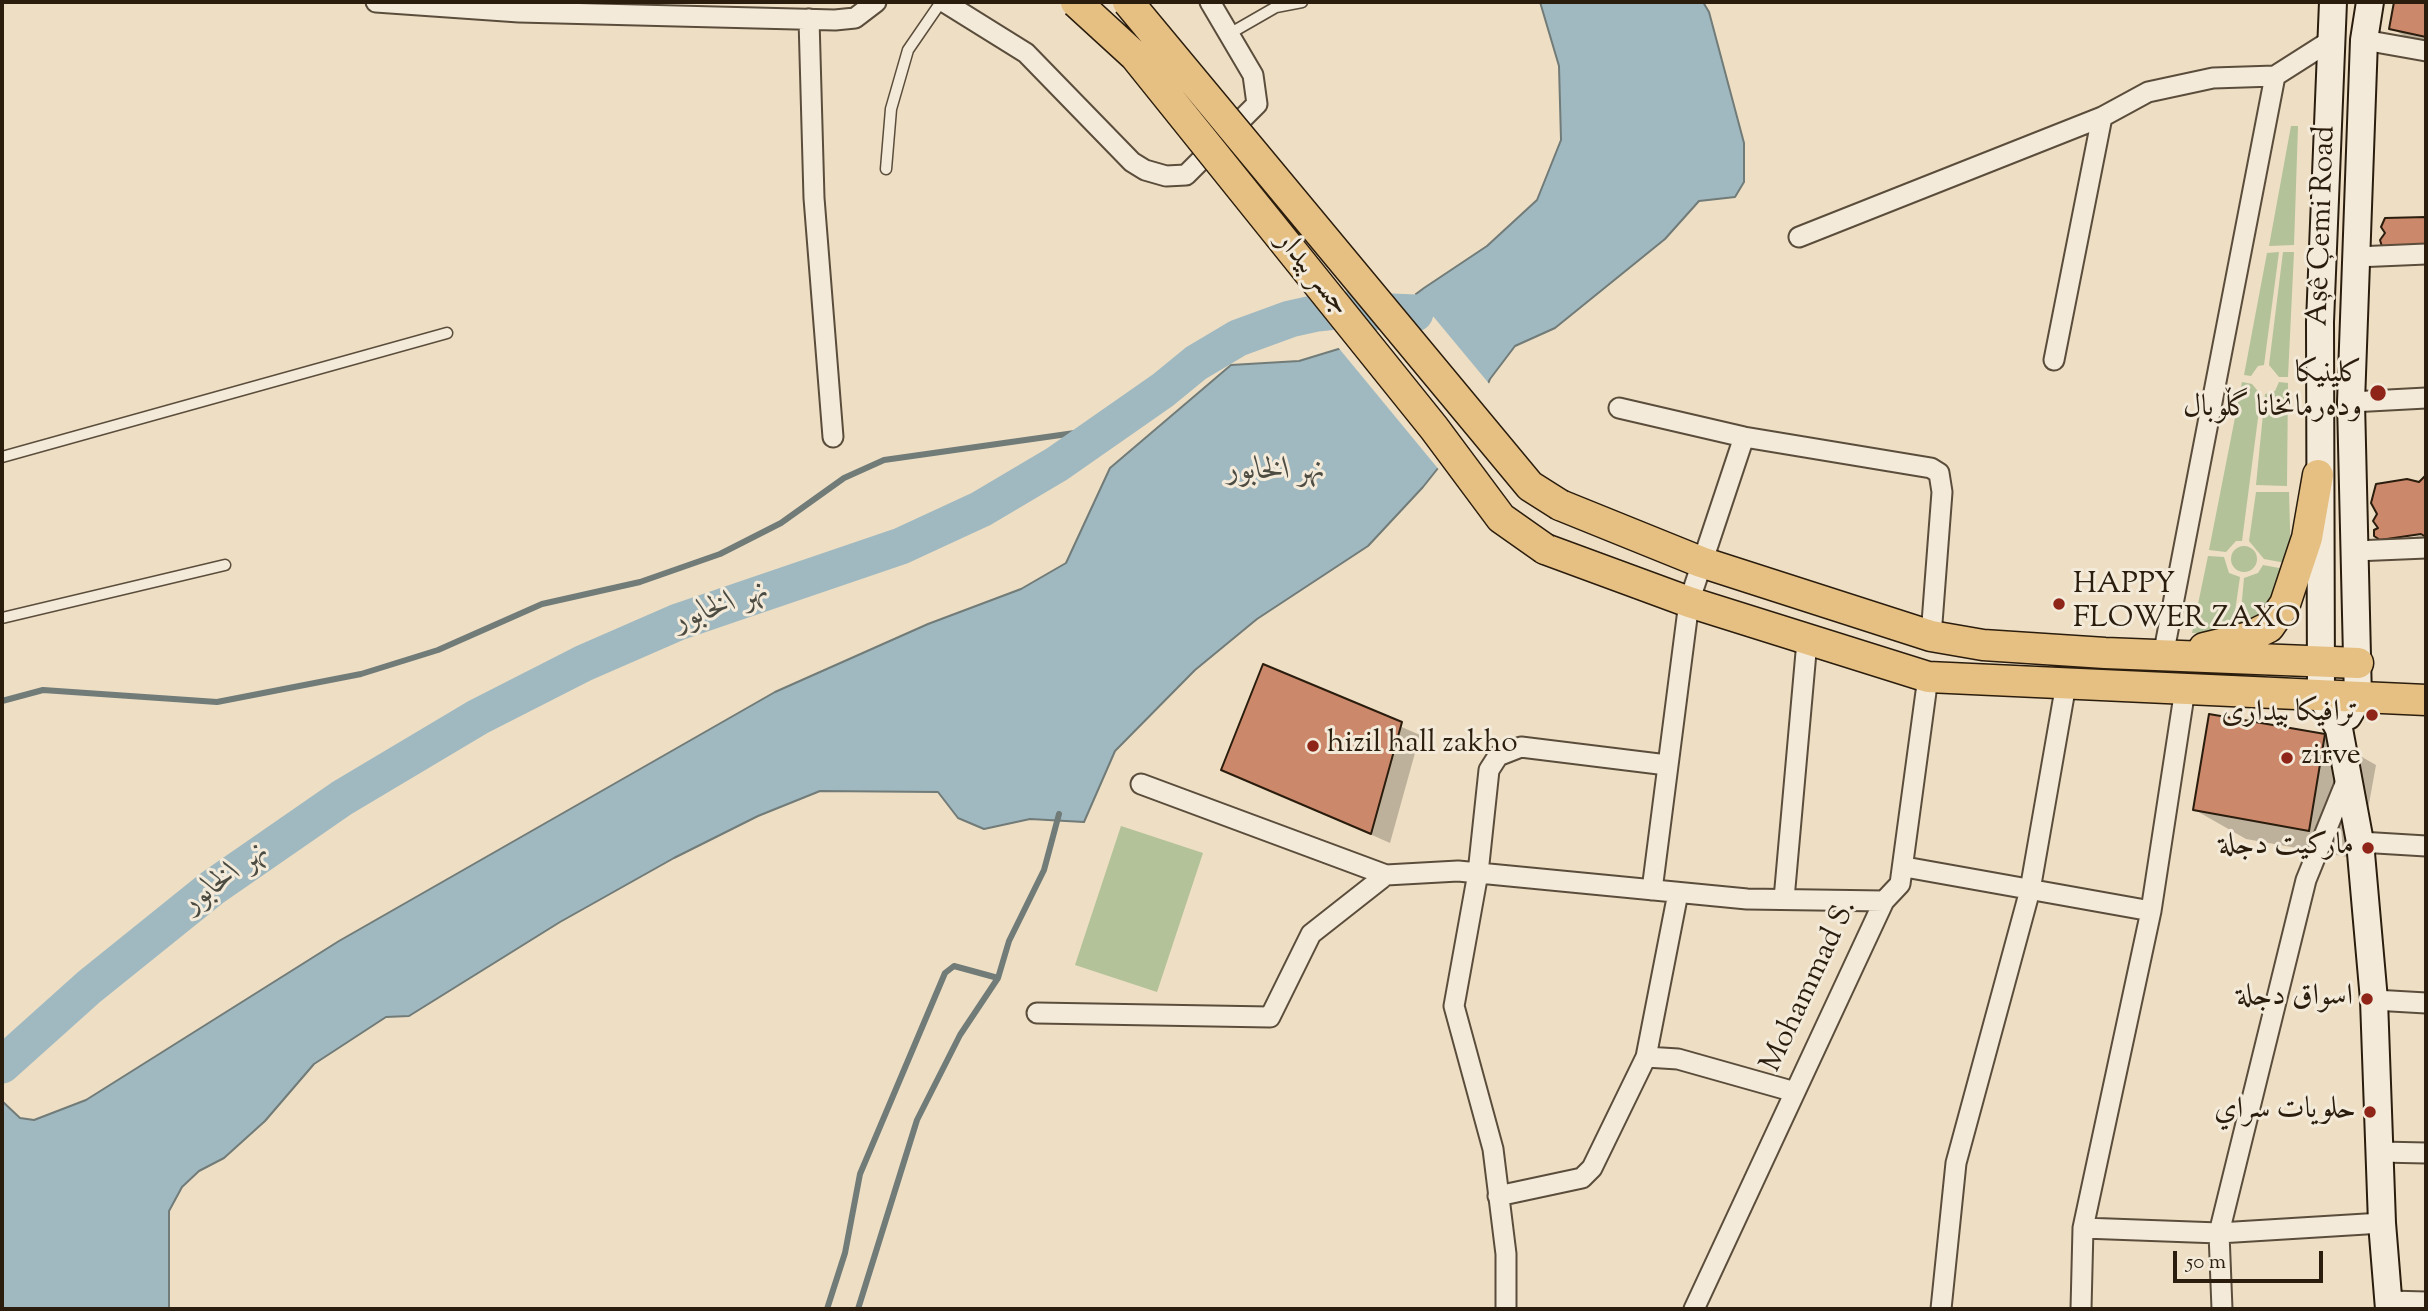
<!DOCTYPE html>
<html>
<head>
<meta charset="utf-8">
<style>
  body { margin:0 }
  #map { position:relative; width:2428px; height:1311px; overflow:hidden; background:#eddec4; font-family:"Sorts Mill Goudy",serif }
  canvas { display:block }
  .frame { position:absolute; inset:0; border:4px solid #2a1d0d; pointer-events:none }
  .scale { position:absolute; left:2173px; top:1251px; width:150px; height:32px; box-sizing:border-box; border:4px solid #2a1d0d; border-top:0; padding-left:9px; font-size:21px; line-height:24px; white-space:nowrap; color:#2a1d0d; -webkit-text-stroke:5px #f3ead9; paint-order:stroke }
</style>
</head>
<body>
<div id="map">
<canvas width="2428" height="1311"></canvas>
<div class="frame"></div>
<div class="scale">50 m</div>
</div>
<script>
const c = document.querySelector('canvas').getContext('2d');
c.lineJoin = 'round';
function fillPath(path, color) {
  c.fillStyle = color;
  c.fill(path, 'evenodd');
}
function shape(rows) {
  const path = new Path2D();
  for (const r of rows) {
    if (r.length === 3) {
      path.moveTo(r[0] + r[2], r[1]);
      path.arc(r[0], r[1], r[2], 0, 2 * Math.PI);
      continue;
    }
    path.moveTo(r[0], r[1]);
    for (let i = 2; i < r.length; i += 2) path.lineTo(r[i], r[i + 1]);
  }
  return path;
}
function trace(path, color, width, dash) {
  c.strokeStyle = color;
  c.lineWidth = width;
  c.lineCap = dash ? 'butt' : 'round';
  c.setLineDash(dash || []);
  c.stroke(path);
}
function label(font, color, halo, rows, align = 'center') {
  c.font = font + ' "Sorts Mill Goudy",Amiri,serif';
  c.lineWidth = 6;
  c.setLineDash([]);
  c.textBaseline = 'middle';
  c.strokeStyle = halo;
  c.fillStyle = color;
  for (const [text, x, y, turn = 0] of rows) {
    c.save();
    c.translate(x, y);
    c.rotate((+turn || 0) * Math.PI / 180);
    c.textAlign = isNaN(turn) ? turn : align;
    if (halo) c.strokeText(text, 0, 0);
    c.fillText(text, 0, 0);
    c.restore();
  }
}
const green = shape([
  [2291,126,2298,126,2294,245,2269,246],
  [2279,252,2264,365,2258,366,2251,376,2244,375,2267,253],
  [2283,252,2294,252,2288,377,2279,377,2269,365],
  [2242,382,2252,384,2261,395,2242,541,2236,541,2226,552,2209,550],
  [2279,382,2288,383,2287,486,2256,485,2265,394,2275,391],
  [2256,492,2289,492,2291,564,2264,559,2249,541],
  [2244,559,13],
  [2208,556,2224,557,2229,573,2240,577,2232,632,2192,633],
  [2263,565,2290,570,2278,605,2239,633,2244,578,2258,573],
  [1121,826,1203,853,1157,992,1075,965]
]);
const water = shape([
  [1540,2,1703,2,1709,12,1744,143,1744,182,1735,197,1699,201,1665,239,1555,328,1515,346,1490,379,1466,433,1423,487,1368,546,1257,619,1195,670,1115,751,1084,822,1030,819,984,829,958,818,938,792,820,791,758,816,674,858,560,922,409,1016,386,1017,314,1064,265,1121,224,1158,199,1171,182,1187,169,1211,169,1309,2,1309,2,1101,20,1118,34,1120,86,1100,339,941,775,692,928,624,1021,589,1066,563,1110,468,1231,365,1299,361,1345,347,1424,288,1487,246,1537,200,1561,140,1559,66,1540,2]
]);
const pier = shape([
  [1413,292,1491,386,1469,435,1440,471,1337,346]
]);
const shadow = shape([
  [2396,2,2426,2,2426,43,2409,39,2391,28],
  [2426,478,2426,531,2389,537,2385,541,2381,538],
  [2426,535,2426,542,2385,541],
  [1264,667,1420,735,1390,843,1223,769],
  [2211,716,2325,736,2376,765,2359,859,2246,839,2195,810]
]);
const stream = shape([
  [2,701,43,690,217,702,361,674,438,650,542,604,640,582,720,554,781,523,844,478,884,460,1110,428],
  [827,1309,845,1253,860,1174,945,973,954,966,998,978],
  [858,1309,917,1120,960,1035,998,978,1009,941,1044,870,1059,814]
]);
const river = shape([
  [2,1065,89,987,212,888,342,798,478,717,584,663,678,622,901,546,981,509,1057,464,1163,390,1196,363,1238,338,1290,319,1317,313,1345,310,1415,313]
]);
const building = shape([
  [2394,2,2426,2,2426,37,2389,29,2394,2],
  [2426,217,2426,248,2383,250,2380,240,2385,233,2381,227,2385,218,2426,217],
  [2425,476,2426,537,2421,534,2380,540,2374,536,2374,530,2378,528,2373,521,2377,514,2371,503,2376,484,2407,479,2419,482,2425,476],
  [1263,664,1402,722,1371,834,1221,770,1263,664],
  [2209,714,2325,734,2309,831,2193,810,2209,714]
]);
const lane = shape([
  [1229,34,1276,7,1302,2],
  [886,169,891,109,908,50,941,2],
  [2,457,447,333],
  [2,618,225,565]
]);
const street = shape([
  [376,2,519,12,835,20,855,18,876,2],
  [944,2,1026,53,1132,162,1145,170,1166,176,1186,175,1257,104,1253,75,1210,2],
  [809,19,814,198,833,437],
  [2364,40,2426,51],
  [1799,237,2102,117,2148,92,2213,78,2275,76,2330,41],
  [2356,257,2426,254],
  [2054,360,2102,117],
  [2351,402,2426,398],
  [1619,408,1744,437,1931,468,1939,473,1942,492,1931,636],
  [2355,551,2426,548],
  [2163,656,2275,76],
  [1141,784,1386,875],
  [2360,842,2426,846],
  [1905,867,2151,911],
  [1652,890,1689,602,1744,437],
  [1678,893,1646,1057,1678,1059,1795,1092],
  [1784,899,1807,641],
  [2374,1000,2426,1003],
  [1037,1013,1270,1017,1311,934,1386,875,1458,871,1747,899,1884,901],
  [2380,1152,2426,1153],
  [1498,1196,1582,1178,1592,1168,1646,1057],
  [2083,1228,2219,1233,2382,1223],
  [2389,1301,2426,1302],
  [1506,1309,1506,1254,1493,1149,1454,1006,1478,873,1489,770,1498,756,1521,747,1667,765],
  [1694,1309,1884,901,1900,884,1928,677],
  [1941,1309,1956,1163,2030,890,2066,684],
  [2081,1309,2083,1228,2151,911,2185,689],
  [2222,1309,2219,1233,2306,880,2347,779]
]);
const secondary = shape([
  [2333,2,2320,322,2321,696,2339,729,2360,842,2374,1000,2382,1223,2389,1309],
  [2348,716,2358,699,2351,402,2364,40,2370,2]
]);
const primary = shape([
  [1560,505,1701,562,1931,636,1983,645,2105,653,2358,663],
  [1545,549,1689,602,1928,677,2426,700],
  [2204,648,2249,637,2269,627,2285,604,2307,538,2318,475]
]);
const primaryBridge = shape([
  [1076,2,1135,56,1434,428,1501,518,1545,549],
  [1128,2,1530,486,1560,505]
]);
const markers = [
  [2378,393,9,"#8f2418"],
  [2059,604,7,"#8f2418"],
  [2372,715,7,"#8f2418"],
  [1313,746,7,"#8f2418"],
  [2287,758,7,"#8f2418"],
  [2368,848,7,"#8f2418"],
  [2367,999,7,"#8f2418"],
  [2370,1112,7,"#8f2418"]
];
const streetNames = [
  ["Aşê Çemi Road",2324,226,-88],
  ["جسر بيدار",1311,275,51],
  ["Mohammad S.",1811,987,-65]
];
const poiNames = [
  ["کلینیکا",2362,376],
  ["ودەرمانخانا گڵوبال",2362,410],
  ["HAPPY",2073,587,"left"],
  ["FLOWER ZAXO",2073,621,"left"],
  ["ترافيكا بيدارى",2358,715],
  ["hizil hall zakho",1327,746,"left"],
  ["zirve",2301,758,"left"],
  ["ماركيت دجلة",2354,848],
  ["اسواق دجلة",2353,999],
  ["حلويات سراي",2356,1112]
];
const waterNames = [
  ["نهر الخابور",1276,473],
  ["نهر الخابور",722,608,-20],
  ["نهر الخابور",227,879,-37]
];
fillPath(green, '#b3c298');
fillPath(water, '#a0b9c0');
trace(water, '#717b78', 2);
fillPath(pier, '#eddec4');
fillPath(shadow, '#0003');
trace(stream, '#717b78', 6);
trace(river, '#a0b9c0', 37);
fillPath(building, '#cc886b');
trace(building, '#2a1d0d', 2);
trace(lane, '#5b4d3b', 13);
trace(street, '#5b4d3b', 23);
trace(secondary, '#2a1d0d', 30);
trace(primary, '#2a1d0d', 33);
trace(lane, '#f3ead9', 10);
trace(street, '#f3ead9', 19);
trace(secondary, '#f3ead9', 26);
trace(primary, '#e6bf82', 30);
trace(primaryBridge, '#2a1d0d', 33, []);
trace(primaryBridge, '#e6bf82', 30);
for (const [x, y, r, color] of markers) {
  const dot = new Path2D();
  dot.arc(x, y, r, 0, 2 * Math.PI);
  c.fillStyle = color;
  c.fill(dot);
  trace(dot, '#f3ead9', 2.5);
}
label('30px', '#2a1d0d', '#f3ead9', streetNames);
label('30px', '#2a1d0d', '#f3ead9', poiNames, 'right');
label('italic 32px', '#4d4c43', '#f3ead9', waterNames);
</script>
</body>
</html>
